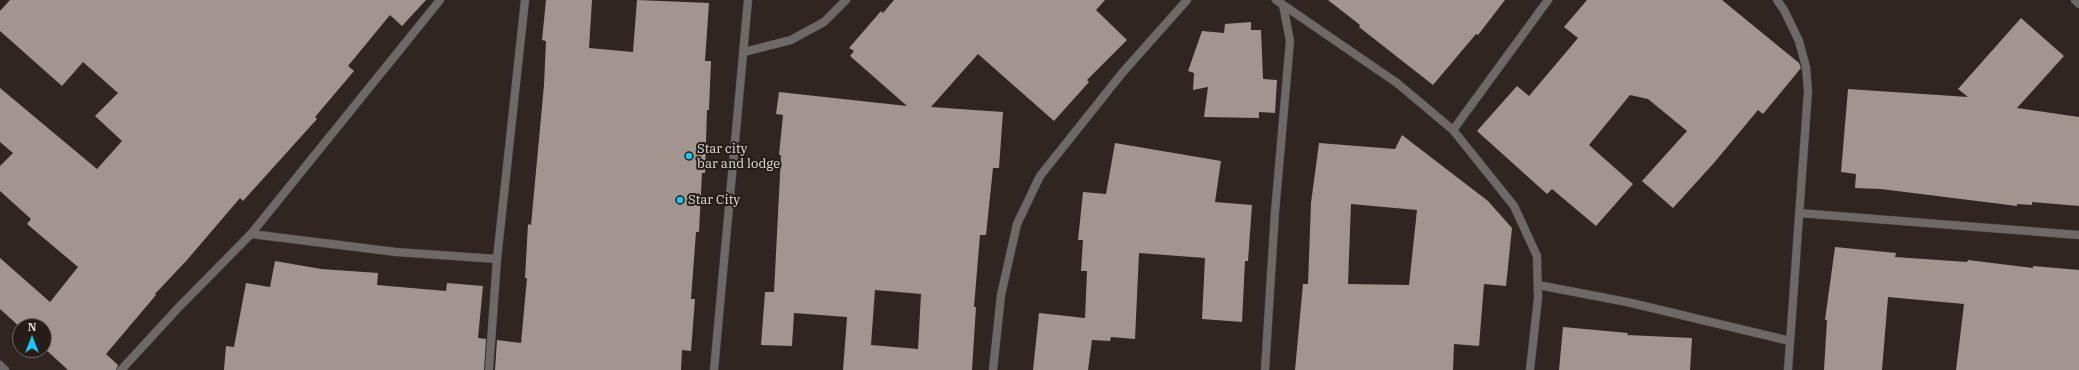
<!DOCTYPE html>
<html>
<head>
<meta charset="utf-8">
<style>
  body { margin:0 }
  #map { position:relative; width:2079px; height:370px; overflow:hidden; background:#302521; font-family:"IBM Plex Serif",serif }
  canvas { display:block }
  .north { position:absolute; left:12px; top:318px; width:40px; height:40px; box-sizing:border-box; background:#261c18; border:1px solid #726965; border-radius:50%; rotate:0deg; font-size:11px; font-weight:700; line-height:16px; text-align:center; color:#e4dcd9 }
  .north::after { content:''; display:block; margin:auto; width:14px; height:18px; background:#0fcafa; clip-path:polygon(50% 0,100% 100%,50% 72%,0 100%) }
</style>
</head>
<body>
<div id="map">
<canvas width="2079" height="370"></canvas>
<div class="north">N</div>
</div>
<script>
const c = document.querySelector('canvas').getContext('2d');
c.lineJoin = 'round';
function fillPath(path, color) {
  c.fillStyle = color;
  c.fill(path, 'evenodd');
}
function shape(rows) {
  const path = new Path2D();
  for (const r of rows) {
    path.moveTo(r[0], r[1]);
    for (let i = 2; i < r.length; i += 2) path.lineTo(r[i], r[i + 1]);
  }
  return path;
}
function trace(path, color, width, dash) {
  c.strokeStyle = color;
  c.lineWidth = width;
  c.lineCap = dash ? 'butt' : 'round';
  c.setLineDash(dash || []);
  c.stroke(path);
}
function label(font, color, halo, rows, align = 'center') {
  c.font = font + ' "IBM Plex Serif",serif';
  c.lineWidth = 4;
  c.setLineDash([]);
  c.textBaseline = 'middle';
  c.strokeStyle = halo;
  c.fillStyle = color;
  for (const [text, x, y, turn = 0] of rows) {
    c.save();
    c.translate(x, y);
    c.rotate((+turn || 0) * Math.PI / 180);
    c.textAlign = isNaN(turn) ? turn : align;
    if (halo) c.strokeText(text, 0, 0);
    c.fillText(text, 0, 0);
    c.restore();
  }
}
const building = shape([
  [10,0,426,0,402,26,390,15,348,66,354,71,315,117,317,119,243,201,240,198,187,260,155,294,156,295,106,354,118,365,116,370,68,370,44,348,44,326,20,327,0,309,0,258,50,302,78,267,27,224,31,219,0,191,0,166,13,153,0,142,0,88,97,169,122,141,95,116,118,93,83,62,62,86,0,31,0,11],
  [546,0,592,0,589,48,633,52,637,0,709,3,705,61,711,61,709,110,707,110,705,173,702,173,699,232,696,232,691,299,695,299,691,351,682,350,681,370,495,370,497,340,521,343,527,278,525,278,528,224,531,225,544,85,546,41,542,40],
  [894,0,1105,0,1096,10,1127,40,1087,80,1089,82,1054,121,978,54,931,107,1003,112,999,168,993,168,986,235,980,235,974,307,976,307,972,370,843,370,847,317,794,313,792,346,761,345,765,292,774,292,781,155,779,155,783,115,776,114,779,92,907,106,850,56,854,51,849,48,881,11,883,13],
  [875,290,921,294,918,349,871,345],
  [1328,0,1505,0,1478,35,1476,34,1433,85,1359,27,1360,25],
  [1587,0,1722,0,1799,63,1801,68,1763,114,1758,110,1713,164,1673,208,1642,181,1687,131,1648,99,1630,95,1589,145,1633,184,1596,226,1552,189,1547,194,1477,131,1517,86,1529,96,1578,38,1564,27],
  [2021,18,2064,56,2017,108,2079,117,2079,206,2032,202,2032,205,2017,204,2017,206,1881,189,1855,188,1856,174,1841,172,1848,89,1968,97,1958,89],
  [1251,22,1251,30,1261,30,1263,79,1277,80,1275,113,1259,112,1259,118,1204,117,1208,87,1193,90,1194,73,1188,71,1202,31,1224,33,1225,24],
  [1402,135,1488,201,1512,228,1506,286,1484,284,1479,346,1454,344,1453,370,1295,370,1303,284,1308,284,1311,203,1319,143,1395,149],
  [1351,204,1417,210,1409,285,1348,284],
  [1115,143,1221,161,1215,202,1252,205,1248,261,1245,261,1242,322,1202,319,1205,258,1139,253,1135,339,1111,337,1110,341,1092,340,1088,370,1033,370,1039,313,1085,318,1087,271,1081,271,1083,240,1078,240,1083,192,1106,194],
  [1835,247,1896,253,1895,257,1967,262,1968,260,2033,268,2033,266,2079,270,2079,370,1956,370,1964,304,1888,297,1882,370,1824,370,1827,320,1825,320],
  [275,261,321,269,378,273,377,285,446,291,447,283,483,286,478,338,486,339,484,370,224,370,226,346,234,347,246,283,270,287],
  [1563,327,1628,333,1627,335,1692,338,1690,370,1559,370]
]);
const street = shape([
  [1276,0,1397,83,1453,130,1514,206,1537,256,1538,298,1530,370],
  [1777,0,1784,10,1799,41,1806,67,1808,91,1788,370],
  [2075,0,2079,4],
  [744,52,791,40,824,22,846,0],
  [1453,130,1548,0],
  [1799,213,2079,235],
  [251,234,396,252,497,259],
  [1538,285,1627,302,1790,341],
  [0,365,5,370],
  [121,370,178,308,251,234,440,0],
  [489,370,497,259,525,0],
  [714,370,748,0],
  [993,370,1001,295,1017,224,1040,176,1123,72,1187,0],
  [1265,370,1275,212,1290,41,1283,5]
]);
const markers = [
  [689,156,4,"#0fcafa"],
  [680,200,4,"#0fcafa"]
];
const poiNames = [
  ["Star city",697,149],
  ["bar and lodge",697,164],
  ["Star City",688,200]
];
fillPath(building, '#a29590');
trace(street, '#4d423e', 9);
trace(street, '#6e6966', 8);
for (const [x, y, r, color] of markers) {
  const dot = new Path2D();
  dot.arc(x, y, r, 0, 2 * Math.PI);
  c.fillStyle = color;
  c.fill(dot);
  trace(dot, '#261c18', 1.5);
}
label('13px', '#e4dcd9', '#261c18', poiNames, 'left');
</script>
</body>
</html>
